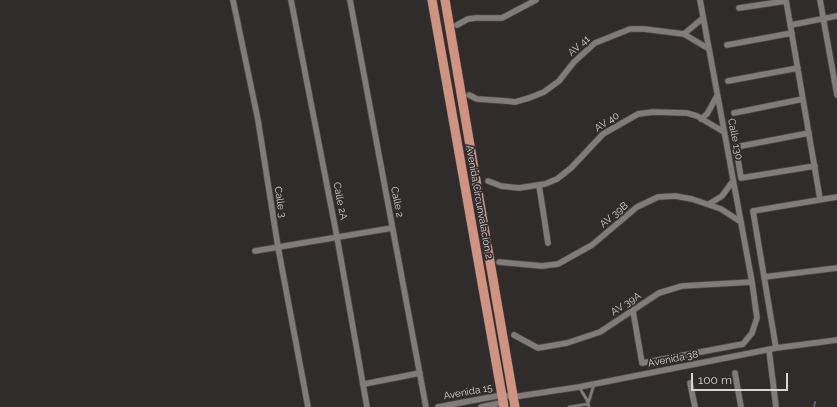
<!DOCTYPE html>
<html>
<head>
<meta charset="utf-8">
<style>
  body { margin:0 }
  #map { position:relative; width:837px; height:407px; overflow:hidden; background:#302c2b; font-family:Raleway,sans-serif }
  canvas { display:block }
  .scale { position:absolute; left:691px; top:373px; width:97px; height:18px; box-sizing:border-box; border:2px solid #d7d4d3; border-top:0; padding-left:5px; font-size:12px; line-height:14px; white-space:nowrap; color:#d7d4d3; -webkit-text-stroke:3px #302c2b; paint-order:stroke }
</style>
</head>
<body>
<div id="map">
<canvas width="837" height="407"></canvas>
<div class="scale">100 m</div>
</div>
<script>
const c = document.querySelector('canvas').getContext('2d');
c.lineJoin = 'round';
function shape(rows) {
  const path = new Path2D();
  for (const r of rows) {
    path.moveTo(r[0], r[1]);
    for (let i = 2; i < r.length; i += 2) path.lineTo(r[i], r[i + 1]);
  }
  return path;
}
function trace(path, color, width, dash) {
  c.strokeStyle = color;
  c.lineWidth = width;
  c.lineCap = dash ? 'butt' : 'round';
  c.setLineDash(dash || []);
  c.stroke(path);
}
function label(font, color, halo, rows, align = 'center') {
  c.font = font + ' Raleway,sans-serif';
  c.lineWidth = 3.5;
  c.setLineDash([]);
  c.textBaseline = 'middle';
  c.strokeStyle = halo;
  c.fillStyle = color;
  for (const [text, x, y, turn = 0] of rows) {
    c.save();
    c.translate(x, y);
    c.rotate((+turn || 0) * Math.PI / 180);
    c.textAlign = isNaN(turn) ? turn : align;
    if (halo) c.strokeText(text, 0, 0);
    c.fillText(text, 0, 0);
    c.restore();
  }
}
const stream = shape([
  [814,407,815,402]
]);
const service = shape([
  [579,387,587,400,589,407],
  [588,404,594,384],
  [569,407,588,404]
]);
const minor = shape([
  [233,0,258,120,278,247,308,407],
  [291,0,337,237,367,407],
  [350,0,426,407],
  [786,0,820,199],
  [820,0,837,95],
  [739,8,786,1],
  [457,25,468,19,476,18,502,18,536,0],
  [791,25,837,16],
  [684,34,703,18],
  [727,45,792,33],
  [728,81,798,68],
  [469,95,477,99,506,101,515,102,529,98,544,92,559,81,574,62,595,43,630,29,644,29,684,34,709,49],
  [734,113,803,99],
  [701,119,707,114,717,96],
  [809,133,736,147,741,178,815,166],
  [488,181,501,186,519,188,545,184,557,179,571,168,603,134,638,114,653,112,687,113,697,116,724,132],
  [539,185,548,243],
  [709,204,722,196,733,181],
  [255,251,392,228],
  [499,262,542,266,558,264,592,245,637,207,658,197,675,196,692,199,721,209,741,222],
  [764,277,837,268],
  [633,311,642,363,743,344,752,333,757,318,752,282,700,0],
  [514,335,538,348,567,343,600,332,659,293,682,286,752,282],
  [776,348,753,211,837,197],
  [769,350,776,407],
  [735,373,741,407],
  [690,383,695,407],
  [364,384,420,373],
  [438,407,502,395,513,397,579,387,776,348,837,340],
  [481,407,505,402]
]);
const trunk = shape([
  [432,0,504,407],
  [445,0,515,407]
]);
const streetNames = [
  ["AV 41",579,46,-41],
  ["AV 40",607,122,-33],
  ["Calle 130",735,139,79],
  ["Calle 2A",340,201,79],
  ["Calle 3",280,202,81],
  ["Calle 2",397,202,79],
  ["Avenida Circunvalación 2",479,202,80],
  ["AV 39B",614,215,-40],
  ["AV 39A",626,304,-33],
  ["Avenida 38",673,359,-11],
  ["Avenida 15",468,392,-10]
];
trace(stream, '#4d7172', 2);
trace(service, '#4d4a49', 4);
trace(minor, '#4d4a49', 7);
trace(trunk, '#4d4a49', 10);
trace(service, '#817c7a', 2.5);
trace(minor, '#817c7a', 5.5);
trace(trunk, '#d19381', 9);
label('10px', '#d7d4d3', '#302c2b', streetNames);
</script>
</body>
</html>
